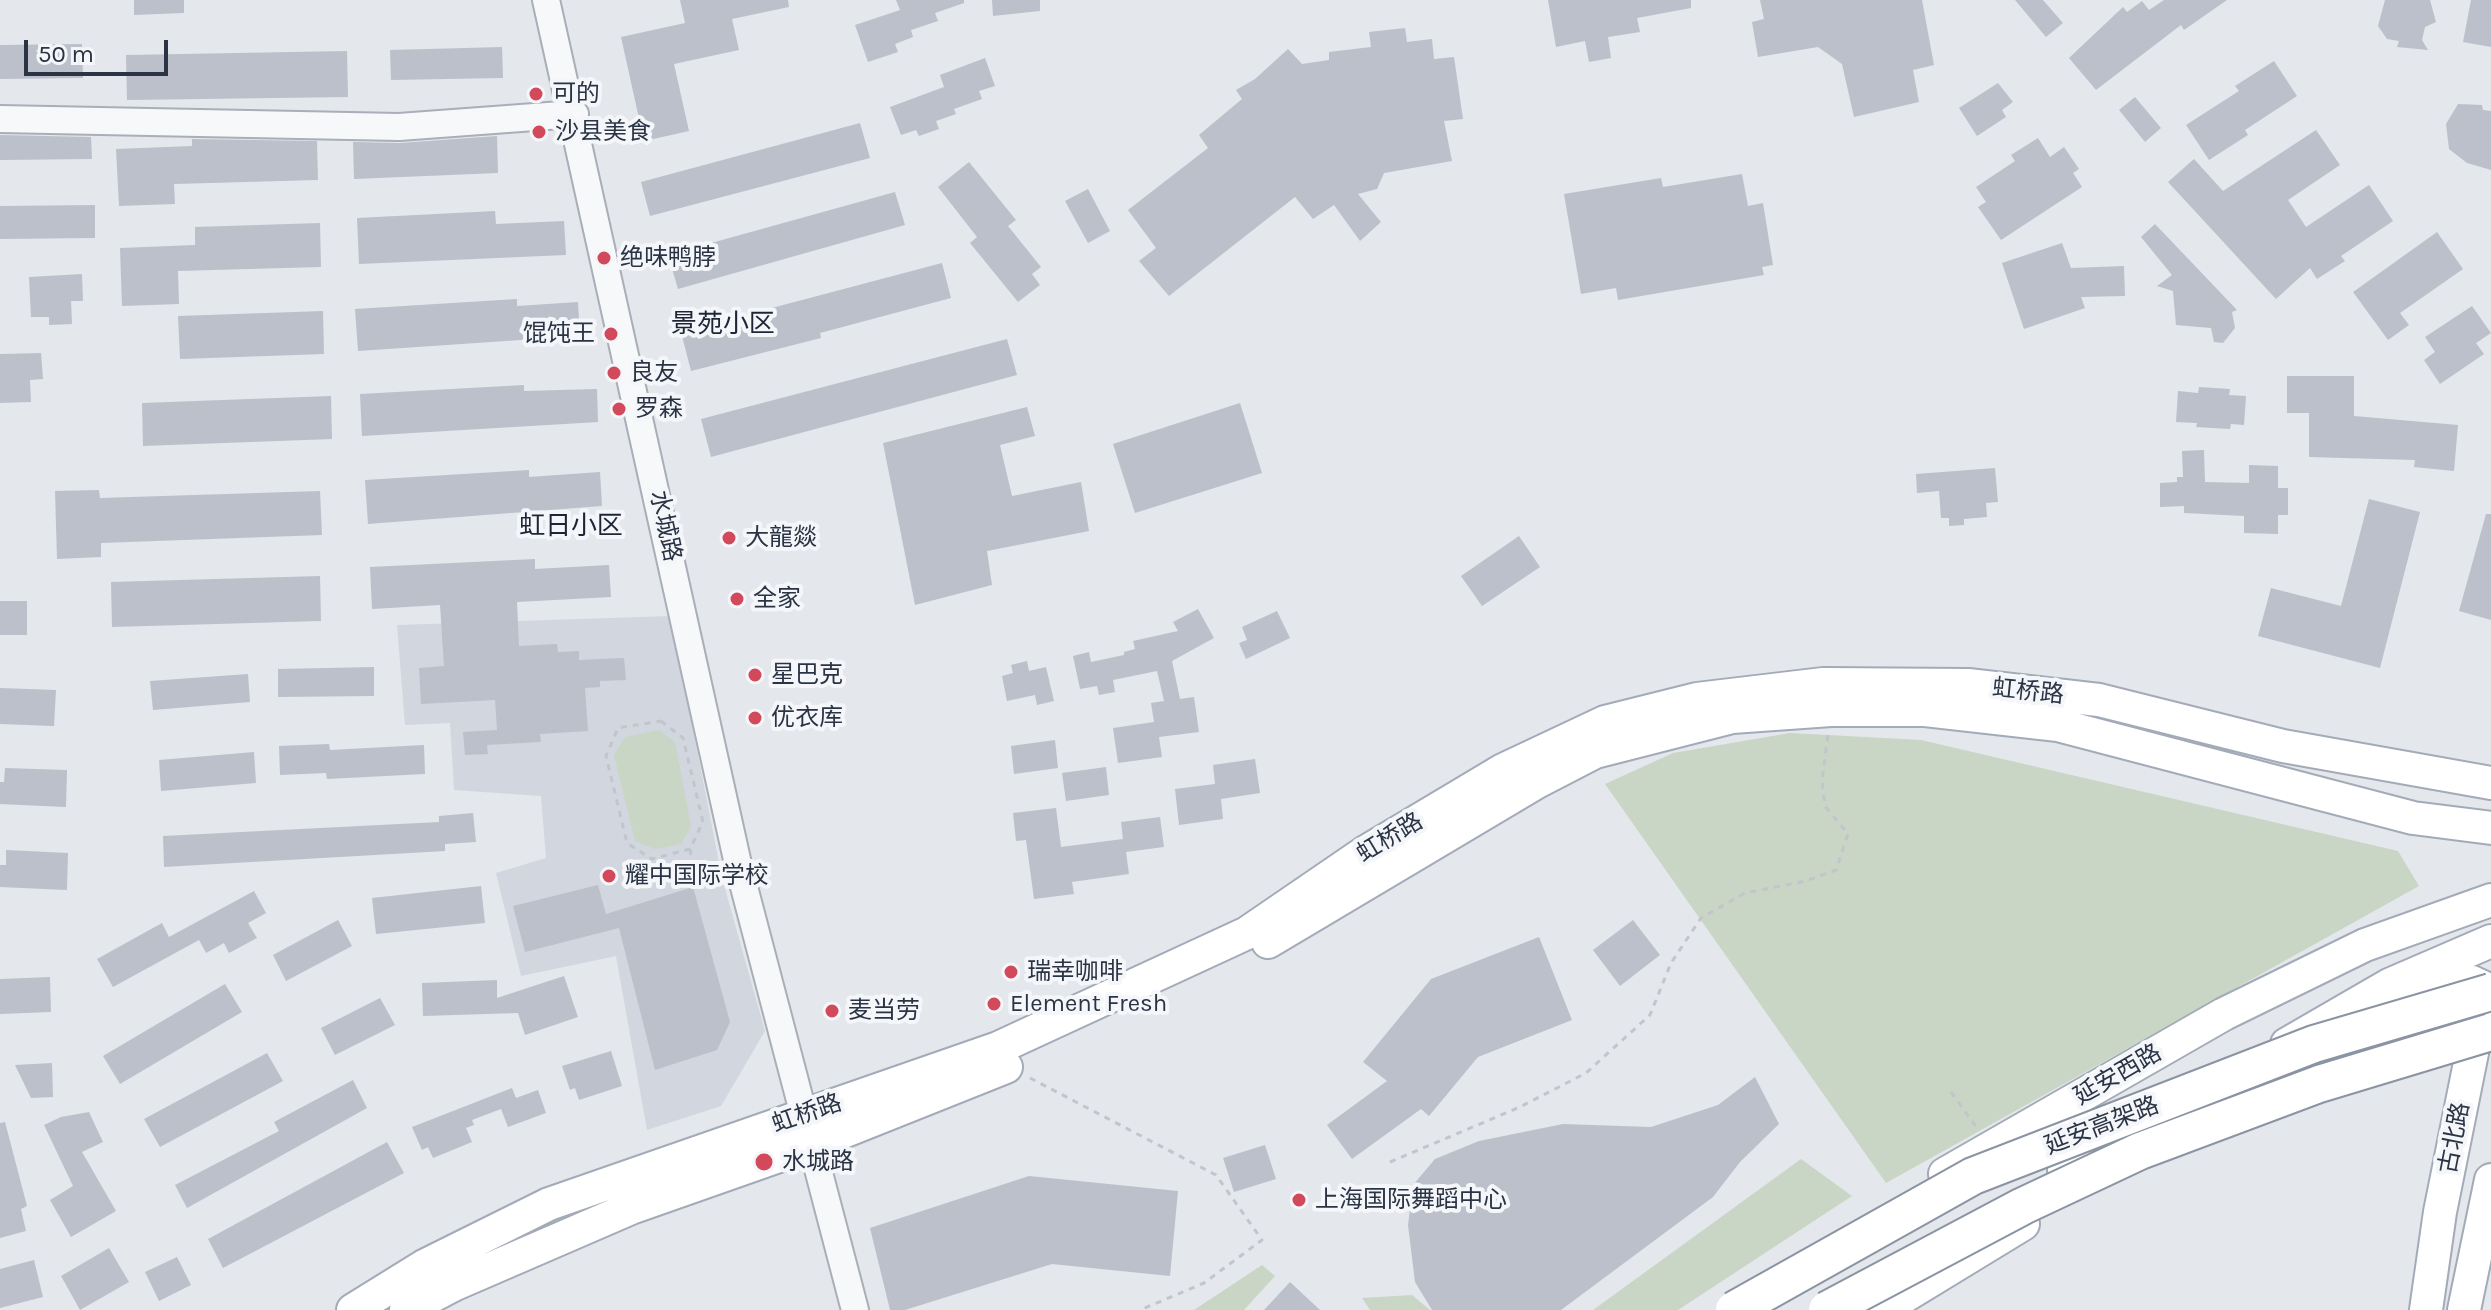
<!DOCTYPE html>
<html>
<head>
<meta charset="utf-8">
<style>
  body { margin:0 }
  #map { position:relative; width:2491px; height:1310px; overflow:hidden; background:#e4e7ec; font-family:Karla,sans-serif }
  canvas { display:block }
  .scale { position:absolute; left:24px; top:40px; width:144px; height:36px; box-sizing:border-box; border:4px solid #2b3445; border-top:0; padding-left:10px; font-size:24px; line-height:28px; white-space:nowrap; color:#2b3445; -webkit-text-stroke:6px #f4f6f9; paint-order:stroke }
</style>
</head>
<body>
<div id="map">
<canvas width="2491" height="1310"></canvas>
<div class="scale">50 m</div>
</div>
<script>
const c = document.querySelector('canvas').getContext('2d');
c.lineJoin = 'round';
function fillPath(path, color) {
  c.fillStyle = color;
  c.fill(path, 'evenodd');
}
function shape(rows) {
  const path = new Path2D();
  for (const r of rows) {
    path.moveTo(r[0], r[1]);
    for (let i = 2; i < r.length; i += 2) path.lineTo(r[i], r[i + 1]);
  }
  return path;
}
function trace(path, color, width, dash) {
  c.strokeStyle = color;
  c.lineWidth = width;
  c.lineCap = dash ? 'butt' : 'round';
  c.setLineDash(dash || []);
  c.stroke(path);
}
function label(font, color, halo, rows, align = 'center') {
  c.font = font + ' Karla,"Noto Sans SC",sans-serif';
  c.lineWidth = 8;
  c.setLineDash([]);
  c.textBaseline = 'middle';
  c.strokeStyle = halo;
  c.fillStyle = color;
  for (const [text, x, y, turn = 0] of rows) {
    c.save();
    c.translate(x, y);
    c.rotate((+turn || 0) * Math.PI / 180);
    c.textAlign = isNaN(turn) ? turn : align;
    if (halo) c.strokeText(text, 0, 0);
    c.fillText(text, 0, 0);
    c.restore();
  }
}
const built = shape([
  [671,616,722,878,765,1031,721,1106,647,1130,616,956,521,976,496,873,546,858,541,796,454,790,450,723,405,725,397,625]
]);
const green = shape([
  [659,730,675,742,691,826,681,844,655,849,635,841,614,755,625,737],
  [1790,733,1921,740,2398,851,2419,886,1886,1183,1605,784,1673,753],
  [1801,1159,1852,1196,1678,1310,1593,1310],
  [1262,1265,1275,1276,1244,1310,1194,1310],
  [1412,1295,1430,1310,1370,1310,1362,1298]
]);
const building = shape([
  [134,0,184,0,184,13,134,15],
  [680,0,788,0,789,7,732,19,739,50,674,64,689,131,644,141,621,37,685,23],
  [896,0,964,0,964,3,935,13,938,21,911,30,913,37,895,44,898,52,868,62,855,25,900,10],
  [992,0,1040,0,1040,11,993,16],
  [1548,0,1691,0,1691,8,1637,18,1640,32,1608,37,1611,58,1589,62,1585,41,1556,47],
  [1760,0,1922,0,1934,65,1913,70,1919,102,1854,117,1842,64,1818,47,1758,57,1752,22,1764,19],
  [2015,0,2043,0,2063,23,2046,37],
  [2164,0,2227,0,2184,30,2181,25,2096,90,2069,58,2123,7,2127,12,2142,1,2149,10],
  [2385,0,2430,0,2436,22,2425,27,2422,40,2428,50,2397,47,2399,41,2387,39,2378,26],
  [2471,0,2491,0,2491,47,2463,42],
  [1405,28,1407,42,1432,39,1434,59,1454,57,1463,119,1444,121,1452,161,1384,173,1377,189,1358,194,1381,222,1360,241,1334,205,1313,219,1295,197,1169,296,1139,261,1156,248,1128,210,1208,148,1199,135,1242,99,1236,90,1255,79,1288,49,1302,64,1329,60,1329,52,1371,47,1369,32],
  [82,44,83,78,0,79,0,45],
  [502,47,503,78,391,80,390,50],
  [347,51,348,97,127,100,126,55],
  [985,58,995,86,979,91,982,99,954,109,956,114,936,121,939,129,919,136,916,130,901,135,890,107,944,87,940,75],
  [2274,61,2297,96,2245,130,2248,135,2209,160,2186,125,2239,91,2235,86],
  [1998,83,2013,102,2002,110,2006,117,1977,136,1959,108],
  [2135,97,2161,128,2145,142,2119,110],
  [2458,104,2482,105,2483,110,2491,111,2491,170,2467,163,2449,149,2446,124],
  [860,123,870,158,650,216,641,182],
  [2316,130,2340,165,2288,200,2306,227,2369,185,2393,221,2341,256,2345,261,2317,279,2310,268,2276,299,2168,182,2194,159,2223,191],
  [0,135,91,137,92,159,0,160],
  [497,136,498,173,354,179,353,142,400,143],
  [2038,138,2050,157,2064,147,2079,169,2073,173,2082,187,2001,240,1978,207,1986,202,1976,187,2015,161,2011,155],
  [192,139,317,141,318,180,174,184,175,204,119,206,116,149,192,146],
  [969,162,1016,220,1008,226,1041,267,1032,274,1040,285,1018,302,970,243,977,237,938,187],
  [1742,174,1748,206,1763,203,1773,265,1762,267,1764,275,1618,300,1616,288,1581,294,1564,194,1661,178,1663,187],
  [1088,189,1110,231,1088,243,1065,201],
  [895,192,905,225,678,289,668,255],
  [95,205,95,238,0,239,0,206],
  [495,211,496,224,564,221,566,255,359,264,357,218],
  [320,223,321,267,178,271,179,304,122,306,120,248,195,245,195,227],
  [2155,224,2237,310,2232,312,2235,328,2223,343,2214,342,2211,328,2176,325,2173,291,2157,286,2172,275,2141,237],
  [2437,232,2463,269,2400,313,2409,325,2388,340,2353,292],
  [2062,243,2071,268,2124,266,2125,296,2081,297,2085,308,2024,329,2002,263],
  [942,263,951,298,820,333,821,338,691,371,681,332],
  [82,274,83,301,71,301,72,324,49,325,49,317,31,317,29,277],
  [517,299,517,306,578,302,580,336,358,351,355,309],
  [2472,306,2491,333,2476,343,2484,354,2440,384,2424,360,2435,352,2425,337],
  [323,311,324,354,180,359,178,316],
  [1007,339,1017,375,711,457,701,419],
  [41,353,43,379,30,380,31,402,0,403,0,354],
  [2287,376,2354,376,2354,416,2458,425,2454,471,2414,467,2415,460,2309,457,2309,413,2287,413],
  [524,385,524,391,597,389,598,422,362,436,360,394],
  [2199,387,2230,389,2229,395,2246,396,2244,425,2231,424,2230,429,2196,427,2197,423,2176,422,2178,391,2198,393],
  [331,396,332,439,143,446,142,403],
  [1240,403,1262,473,1135,513,1113,444],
  [1027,407,1035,436,1000,445,1012,496,1081,482,1089,531,987,551,992,585,915,605,883,443],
  [2204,450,2205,482,2249,483,2249,465,2278,466,2278,488,2288,488,2288,515,2278,515,2278,534,2244,533,2244,516,2184,513,2184,506,2160,507,2160,483,2177,482,2177,477,2183,477,2182,451],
  [1995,468,1998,502,1986,503,1987,517,1964,519,1964,525,1949,526,1949,518,1941,518,1939,491,1917,493,1916,474],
  [529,470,529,477,600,472,602,506,368,524,365,480],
  [99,490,100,498,320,491,322,535,101,543,101,557,57,559,55,491],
  [2369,499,2420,512,2380,668,2258,636,2271,588,2341,606],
  [2486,514,2491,514,2491,620,2459,611],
  [1519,536,1540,567,1482,606,1461,576],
  [535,559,535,569,609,565,611,597,517,602,519,646,557,644,558,652,579,651,579,660,624,658,626,680,600,681,600,687,585,688,588,731,540,734,541,742,487,745,488,754,465,755,463,732,497,730,495,700,421,704,419,668,444,666,440,605,372,609,370,567],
  [320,576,321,621,112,627,111,582],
  [0,601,27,601,27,635,0,635],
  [1198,609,1214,638,1172,661,1180,699,1194,697,1199,732,1159,737,1162,757,1118,763,1113,728,1154,722,1151,703,1164,701,1157,671,1113,680,1115,692,1099,695,1097,686,1080,689,1073,656,1089,652,1091,662,1124,655,1124,652,1135,649,1133,641,1178,631,1173,622],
  [1277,611,1290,638,1246,659,1239,643,1247,640,1242,627],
  [1027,661,1029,671,1046,667,1054,701,1037,705,1035,695,1007,701,1002,676,1013,673,1011,665],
  [374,667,374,696,278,697,278,669],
  [248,674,250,702,153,710,150,681],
  [0,688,56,690,54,726,0,724],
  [1055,740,1058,768,1014,774,1011,746],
  [329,744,330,750,424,745,425,774,327,779,326,773,280,775,279,746],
  [254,752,256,783,161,791,159,760],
  [1255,759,1260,793,1221,799,1223,819,1179,825,1175,789,1215,784,1213,765],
  [1106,767,1109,795,1066,801,1062,773],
  [5,768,67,770,66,807,0,804,0,782,4,782],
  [1056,808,1061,847,1123,839,1121,822,1160,817,1164,847,1126,852,1129,874,1072,882,1074,894,1034,899,1026,840,1016,841,1013,813],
  [473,813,476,842,445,844,445,851,164,867,163,836,439,822,439,816],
  [6,850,68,853,67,890,0,887,0,865,6,865],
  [598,885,606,914,693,887,730,1022,717,1050,655,1070,619,928,525,952,513,906],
  [481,886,485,923,376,934,372,898],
  [254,891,266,913,248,923,257,938,229,953,224,943,206,953,199,940,113,987,97,959,162,923,169,937],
  [338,920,352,946,286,981,273,955],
  [1633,920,1660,955,1620,986,1593,950],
  [1539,937,1572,1020,1478,1057,1429,1116,1421,1109,1352,1159,1327,1125,1387,1081,1363,1062,1431,979],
  [564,976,578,1017,525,1035,518,1013,423,1016,422,983,497,980,497,998],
  [50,977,51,1012,0,1014,0,979],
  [225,984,242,1012,120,1084,103,1056],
  [380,998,395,1025,335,1055,321,1028],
  [611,1051,622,1086,579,1100,575,1088,570,1090,562,1066],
  [267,1053,283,1081,160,1147,144,1119],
  [52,1063,53,1097,31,1098,15,1065],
  [1755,1077,1779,1124,1740,1162,1713,1197,1561,1310,1432,1310,1415,1282,1408,1225,1413,1185,1435,1159,1479,1141,1563,1124,1651,1127,1718,1105],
  [353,1080,367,1108,187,1208,175,1185,279,1131,274,1122],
  [512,1088,516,1098,538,1090,546,1113,508,1127,501,1109,472,1120,474,1125,466,1128,472,1142,433,1158,428,1147,422,1150,412,1127],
  [89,1112,103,1142,82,1152,116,1211,71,1237,50,1200,73,1186,44,1125,61,1117],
  [5,1122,27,1206,21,1209,26,1231,0,1238,0,1123],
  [387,1142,404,1173,223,1268,208,1239],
  [1265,1145,1276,1179,1234,1192,1223,1158],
  [1029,1176,1178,1191,1170,1276,1052,1264,905,1310,890,1310,870,1228],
  [109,1248,129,1282,80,1310,61,1276],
  [177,1257,191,1285,159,1301,145,1272],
  [34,1260,43,1297,0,1308,0,1269],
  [1290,1282,1320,1310,1264,1310]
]);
const path = shape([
  [661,721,683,738,703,822,690,849,652,859,627,843,606,756,618,728,661,721],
  [690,849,694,875,716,870],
  [1030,1078,1216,1175,1262,1240,1204,1283,1140,1310],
  [1951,1092,1977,1128],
  [1390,1162,1520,1107,1586,1073,1650,1015,1671,963,1701,918,1745,893,1806,881,1836,870,1848,834,1825,806,1822,781,1828,734]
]);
const minor = shape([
  [546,0,738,864,855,1310],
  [0,119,399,127,575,114]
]);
const major = shape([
  [1268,942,1537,782,1595,752,1732,717,1831,710,1925,710,2058,725,2413,818,2491,828],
  [2398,1006,2417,994,2450,983,2472,982,2485,988],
  [2287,1044,2389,985,2491,941],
  [2206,1113,2295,1065],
  [2064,1170,2160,1117],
  [1945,1174,2224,1014,2365,945,2491,900],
  [353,1310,424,1266,549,1204,998,1048,1247,933,1364,853,1503,770,1605,722,1697,699,1823,684,1968,685,2099,700,2283,746,2491,783],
  [406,1310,453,1285,631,1208,813,1144,1006,1067],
  [1882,1310,2023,1224],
  [2426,1310,2440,1212,2480,1013],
  [2464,1310,2491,1180]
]);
const highwayBridge = shape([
  [1734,1310,1973,1176,2314,1044,2491,992],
  [1827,1310,2023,1206,2140,1151,2319,1084,2491,1032]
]);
const markers = [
  [536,94,8,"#d1495b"],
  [539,132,8,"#d1495b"],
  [604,258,8,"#d1495b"],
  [611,334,8,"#d1495b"],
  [614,373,8,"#d1495b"],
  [619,409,8,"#d1495b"],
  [729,538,8,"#d1495b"],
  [737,599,8,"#d1495b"],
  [755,675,8,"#d1495b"],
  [755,718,8,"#d1495b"],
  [609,876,8,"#d1495b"],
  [1011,972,8,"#d1495b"],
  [994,1004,8,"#d1495b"],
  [832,1011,8,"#d1495b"],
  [764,1162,10,"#d1495b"],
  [1299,1200,8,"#d1495b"]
];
const poiNames = [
  ["可的",552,94],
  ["沙县美食",555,132],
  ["绝味鸭脖",620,258],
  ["馄饨王",595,334,"right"],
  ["良友",630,373],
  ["罗森",635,409],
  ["大龍燚",745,538],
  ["全家",753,599],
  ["星巴克",771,675],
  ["优衣库",771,718],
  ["耀中国际学校",625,876],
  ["瑞幸咖啡",1027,972],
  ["Element Fresh",1010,1004],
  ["麦当劳",848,1011],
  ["水城路",782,1162],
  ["上海国际舞蹈中心",1315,1200]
];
const streetNames = [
  ["水城路",665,526,78],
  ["虹桥路",2028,692,6],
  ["虹桥路",1390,838,-31],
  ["延安西路",2118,1075,-30],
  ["虹桥路",807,1114,-19],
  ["延安高架路",2102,1126,-21],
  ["古北路",2455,1138,-79]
];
const neighbourhoodNames = [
  ["景苑小区",723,325],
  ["虹日小区",571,527]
];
fillPath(built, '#d2d6de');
fillPath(green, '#c9d6c5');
fillPath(building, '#bbc0ca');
trace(minor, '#a9aeb7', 30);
trace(major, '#a3abb8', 36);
trace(path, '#c2c5cb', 3, [6, 6]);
trace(minor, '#f7f8fa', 26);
trace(major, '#fff', 32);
trace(highwayBridge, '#8b94a3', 40, []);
trace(highwayBridge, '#fff', 36);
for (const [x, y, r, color] of markers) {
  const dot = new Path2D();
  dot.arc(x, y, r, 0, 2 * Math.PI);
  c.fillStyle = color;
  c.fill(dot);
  trace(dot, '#f4f6f9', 3);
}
label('24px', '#2b3445', '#f4f6f9', poiNames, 'left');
label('24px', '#2b3445', '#f4f6f9', streetNames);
label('26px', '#1d2536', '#f4f6f9', neighbourhoodNames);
</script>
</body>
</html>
